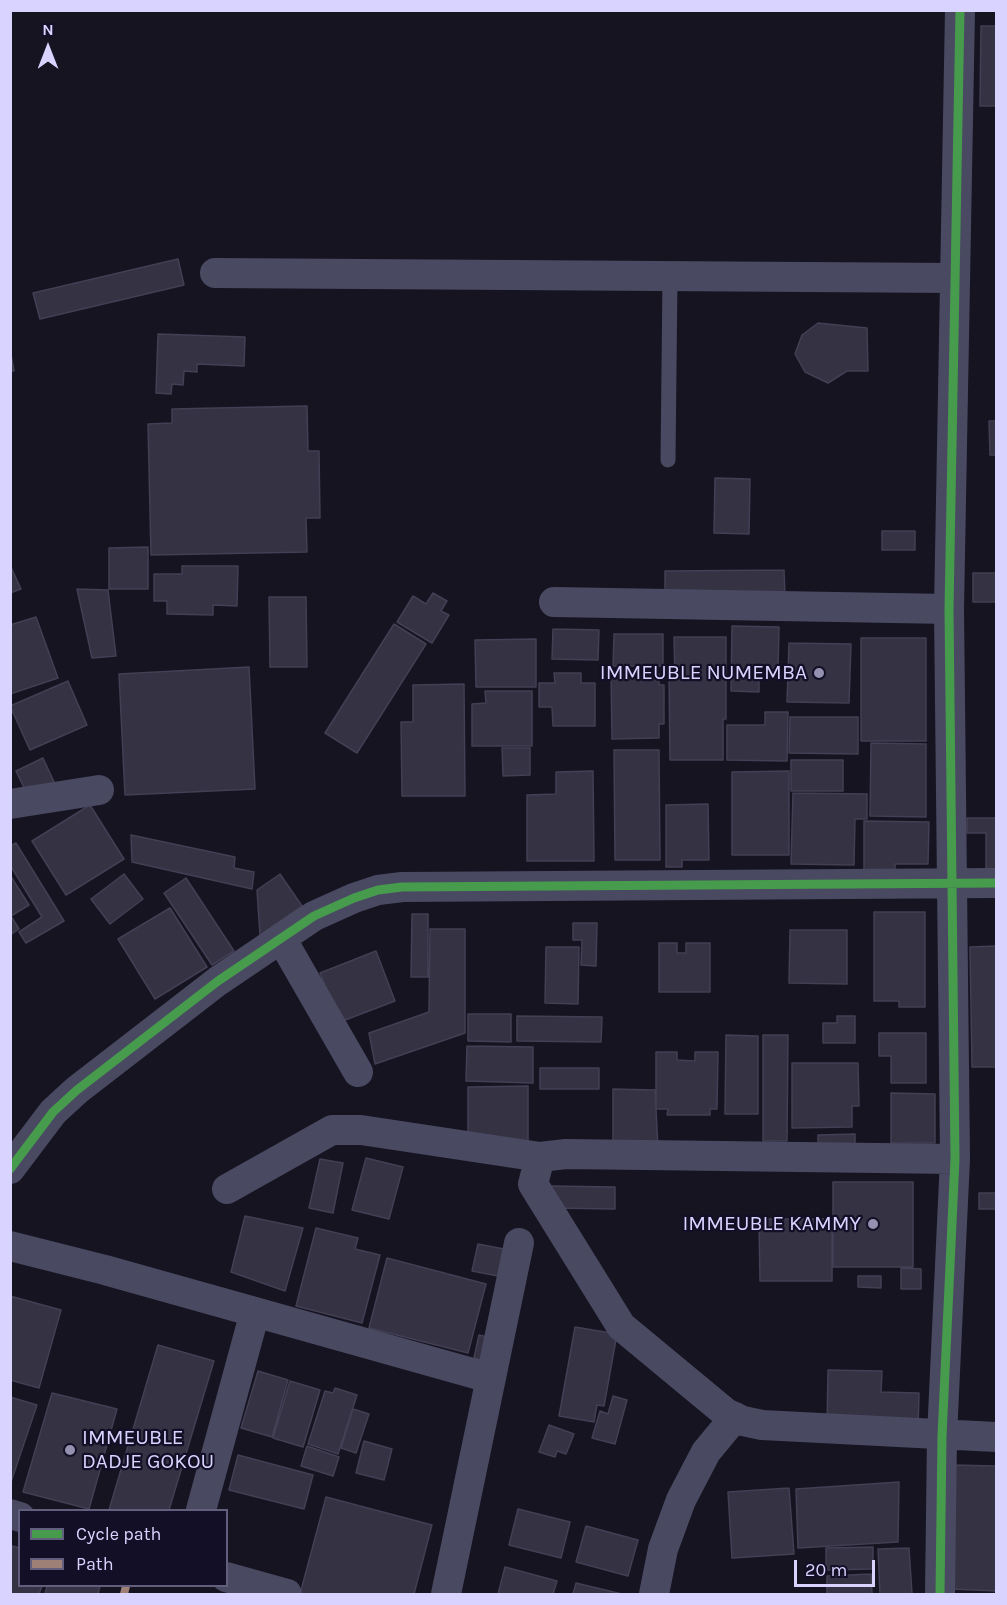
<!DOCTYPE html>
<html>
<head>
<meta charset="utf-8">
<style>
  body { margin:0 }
  #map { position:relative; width:1007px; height:1605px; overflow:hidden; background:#161421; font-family:Karla,sans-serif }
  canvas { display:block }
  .frame { position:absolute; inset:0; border:12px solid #d9d4ff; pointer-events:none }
  .legend { position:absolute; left:18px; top:1509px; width:210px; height:78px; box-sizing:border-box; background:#130f26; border:2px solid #625e7d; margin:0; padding:8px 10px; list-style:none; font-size:18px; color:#d9d4ff }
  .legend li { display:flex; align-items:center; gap:12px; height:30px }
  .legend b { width:30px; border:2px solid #625e7d }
  .north { position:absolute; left:18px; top:18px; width:60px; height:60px; -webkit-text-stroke:4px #130f26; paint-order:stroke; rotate:0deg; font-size:16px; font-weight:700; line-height:24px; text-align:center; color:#d9d4ff }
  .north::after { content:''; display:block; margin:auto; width:21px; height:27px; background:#d9d4ff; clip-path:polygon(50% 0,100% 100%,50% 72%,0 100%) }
  .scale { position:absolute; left:794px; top:1560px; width:81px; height:27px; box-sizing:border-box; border:3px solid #d9d4ff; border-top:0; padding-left:8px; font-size:18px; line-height:21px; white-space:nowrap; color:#d9d4ff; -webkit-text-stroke:4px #130f26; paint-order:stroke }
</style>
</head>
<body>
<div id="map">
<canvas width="1007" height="1605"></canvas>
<div class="frame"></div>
<ul class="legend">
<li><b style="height:8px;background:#469c4c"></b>Cycle path</li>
<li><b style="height:8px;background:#9e8076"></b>Path</li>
</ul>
<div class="north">N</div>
<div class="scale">20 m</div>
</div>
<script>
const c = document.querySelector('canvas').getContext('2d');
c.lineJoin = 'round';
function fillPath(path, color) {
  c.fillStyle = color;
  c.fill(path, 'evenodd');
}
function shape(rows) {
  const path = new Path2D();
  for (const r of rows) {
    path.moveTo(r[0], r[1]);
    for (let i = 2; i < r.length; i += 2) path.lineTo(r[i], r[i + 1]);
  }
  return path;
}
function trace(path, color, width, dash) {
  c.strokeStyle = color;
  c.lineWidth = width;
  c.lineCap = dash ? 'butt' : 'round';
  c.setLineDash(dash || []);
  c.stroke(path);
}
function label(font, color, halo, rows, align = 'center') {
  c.font = font + ' Karla,sans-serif';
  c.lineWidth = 4.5;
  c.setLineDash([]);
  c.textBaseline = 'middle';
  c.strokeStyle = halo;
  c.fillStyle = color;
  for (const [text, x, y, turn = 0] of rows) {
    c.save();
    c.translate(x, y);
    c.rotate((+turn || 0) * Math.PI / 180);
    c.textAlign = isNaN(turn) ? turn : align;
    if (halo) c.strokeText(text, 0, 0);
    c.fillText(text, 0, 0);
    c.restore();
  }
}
const building = shape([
  [981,26,996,26,996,106,980,106,981,26],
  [178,259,184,285,40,319,33,293,178,259],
  [818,323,867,328,868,371,847,371,828,383,805,372,795,354,802,335,818,323],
  [158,334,245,337,244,366,197,364,197,372,184,371,183,385,172,384,171,394,156,393,158,334],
  [10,349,14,371,10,371,10,349],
  [307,406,308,451,319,451,320,518,306,518,307,552,151,555,148,424,172,423,172,409,307,406],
  [989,421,996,421,996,455,990,455,989,421],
  [715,478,750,479,749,534,714,533,715,478],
  [882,531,915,531,915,550,882,550,882,531],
  [148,547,148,589,109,589,109,548,148,547],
  [10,565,21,589,10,593,10,565],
  [182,566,238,566,237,606,213,605,213,615,167,614,167,601,154,601,154,574,182,574,182,566],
  [784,570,785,596,665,597,665,571,784,570],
  [973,573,996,573,996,602,973,602,973,573],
  [77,589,108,590,116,656,92,658,77,589],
  [433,593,447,601,441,611,449,615,432,643,397,622,413,596,426,604,433,593],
  [269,597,306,597,307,667,270,667,269,597],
  [36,617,58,678,10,694,10,625,36,617],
  [394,624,426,644,357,753,325,733,394,624],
  [732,626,779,627,778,668,759,668,759,692,731,691,732,626],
  [553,629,599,630,598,660,552,659,553,629],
  [614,634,663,634,663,666,613,666,614,634],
  [674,637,726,637,726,719,723,719,723,760,670,760,669,676,675,676,674,637],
  [861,638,926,638,926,741,861,741,861,638],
  [536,639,536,687,476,687,475,640,536,639],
  [789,643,851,644,849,703,787,702,789,643],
  [249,667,255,789,125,795,119,674,249,667],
  [554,673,581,673,581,683,595,683,595,726,553,726,552,707,539,707,539,683,555,683,554,673],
  [611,674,659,674,659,685,664,685,664,724,659,724,659,738,612,739,611,674],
  [68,681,87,725,30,750,10,706,68,681],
  [464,684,465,796,402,796,401,722,413,722,413,685,464,684],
  [485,691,532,691,532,746,472,746,472,704,486,703,485,691],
  [765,712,788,712,787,761,727,760,727,725,765,725,765,712],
  [790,717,858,717,858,754,789,753,790,717],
  [871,743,926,744,926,817,870,816,871,743],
  [502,748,530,748,530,775,503,776,502,748],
  [614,750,659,750,660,860,615,860,614,750],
  [43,758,55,784,28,796,16,771,43,758],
  [791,760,843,760,843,791,791,791,791,760],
  [593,771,594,861,527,861,527,795,556,794,556,772,593,771],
  [789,771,789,855,732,855,732,772,789,771],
  [793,793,867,794,867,819,855,819,854,865,791,864,793,793],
  [708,804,709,860,682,860,682,867,666,867,666,805,708,804],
  [90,805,124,859,66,895,32,841,90,805],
  [967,818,996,818,996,880,986,880,986,833,967,833,967,818],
  [864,821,929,822,928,864,895,864,895,872,864,872,864,821],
  [131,835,235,857,234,868,254,872,252,889,132,862,131,835],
  [16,843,64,921,26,943,19,932,42,917,10,865,10,846,16,843],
  [124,874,143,899,110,924,91,899,124,874],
  [280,874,302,906,260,935,257,890,280,874],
  [10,875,29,905,11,916,19,929,10,935,10,875],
  [186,878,234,951,212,965,164,893,186,878],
  [170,908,207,967,155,999,118,939,170,908],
  [874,912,925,912,925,1007,899,1007,899,1001,874,1001,874,912],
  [412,914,428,914,428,977,411,977,412,914],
  [573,923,597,923,596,966,581,965,582,940,573,940,573,923],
  [430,929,465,929,465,1033,375,1064,369,1033,429,1012,430,929],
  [790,930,847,930,847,984,789,983,790,930],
  [659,943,677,943,677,953,686,953,686,943,710,943,710,992,659,992,659,943],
  [996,946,996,1067,972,1067,970,947,996,946],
  [546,947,579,947,578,1004,545,1003,546,947],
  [376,951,395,1001,340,1022,320,973,376,951],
  [468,1014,511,1014,511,1042,468,1041,468,1014],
  [517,1016,602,1017,601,1042,517,1041,517,1016],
  [837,1016,855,1016,855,1043,823,1043,823,1023,837,1023,837,1016],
  [879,1033,926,1033,926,1083,891,1083,891,1056,879,1056,879,1033],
  [726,1035,758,1036,758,1114,725,1114,726,1035],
  [763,1035,788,1035,787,1141,763,1141,763,1035],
  [467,1046,533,1047,533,1083,466,1081,467,1046],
  [656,1052,677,1052,677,1060,695,1061,695,1052,718,1052,717,1109,710,1109,710,1115,667,1115,668,1109,656,1109,656,1052],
  [792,1063,858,1063,859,1106,852,1106,852,1127,792,1128,792,1063],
  [540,1068,599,1068,599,1089,540,1089,540,1068],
  [528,1086,528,1141,468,1142,468,1087,528,1086],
  [613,1089,655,1090,658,1148,613,1148,613,1089],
  [891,1093,935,1094,935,1143,891,1143,891,1093],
  [855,1134,855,1155,818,1155,818,1135,855,1134],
  [366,1158,403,1167,389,1219,352,1210,366,1158],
  [320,1159,343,1163,333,1213,309,1208,320,1159],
  [833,1182,913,1182,913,1267,833,1267,833,1182],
  [552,1186,615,1187,615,1209,552,1208,552,1186],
  [979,1193,996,1193,996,1209,979,1209,979,1193],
  [245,1216,303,1228,285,1291,231,1272,245,1216],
  [759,1219,832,1219,832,1281,760,1281,759,1219],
  [316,1228,358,1238,355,1249,380,1255,362,1323,296,1306,316,1228],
  [478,1244,504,1249,498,1276,472,1271,478,1244],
  [387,1258,486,1284,468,1353,369,1328,387,1258],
  [901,1268,921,1269,921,1289,901,1289,901,1268],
  [858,1276,881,1276,881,1288,858,1287,858,1276],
  [10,1296,61,1310,39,1388,10,1380,10,1296],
  [575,1327,617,1334,604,1406,597,1405,594,1422,559,1416,575,1327],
  [479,1335,492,1338,487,1362,474,1358,479,1335],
  [158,1345,214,1361,169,1510,109,1510,158,1345],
  [828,1370,882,1371,881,1392,919,1393,918,1431,827,1428,828,1370],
  [258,1371,288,1380,272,1437,241,1428,258,1371],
  [290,1381,320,1390,303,1447,273,1438,290,1381],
  [335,1388,357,1395,338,1454,308,1444,325,1391,333,1393,335,1388],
  [52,1393,117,1409,89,1509,23,1492,52,1393],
  [613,1396,627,1400,615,1444,592,1438,600,1411,608,1414,613,1396],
  [10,1397,37,1405,10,1485,10,1397],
  [353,1409,369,1414,356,1453,341,1448,353,1409],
  [549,1425,574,1434,566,1454,557,1451,555,1457,539,1452,549,1425],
  [364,1441,392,1449,384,1480,356,1473,364,1441],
  [307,1446,339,1457,333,1476,301,1466,307,1446],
  [238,1455,313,1475,304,1509,229,1490,238,1455],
  [953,1465,996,1466,996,1591,951,1589,953,1465],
  [899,1482,898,1542,798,1548,796,1489,899,1482],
  [789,1488,794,1554,732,1558,728,1492,789,1488],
  [326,1497,432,1525,414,1594,300,1594,326,1497],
  [518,1509,570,1522,561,1558,509,1545,518,1509],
  [586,1526,638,1540,628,1576,576,1562,586,1526],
  [12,1546,20,1548,20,1586,42,1586,39,1594,10,1594,12,1546],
  [873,1547,873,1569,826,1570,826,1548,873,1547],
  [909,1548,912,1594,880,1594,878,1549,909,1548],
  [505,1567,557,1581,553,1594,498,1594,505,1567],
  [871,1574,872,1594,827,1594,827,1576,871,1574],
  [576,1583,622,1594,573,1594,576,1583],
  [47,1586,100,1586,98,1594,45,1594,47,1586]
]);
const lane = shape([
  [668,460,670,276]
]);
const street = shape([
  [215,273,954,278],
  [554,602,949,609],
  [10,804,99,790],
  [281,938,358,1072],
  [955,1159,566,1154,540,1157,533,1184,621,1326,726,1413,743,1421,762,1425,996,1437],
  [10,1169,53,1112,77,1090,218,981,314,916,354,898,378,890,402,887,996,883],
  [227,1189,332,1130,361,1130,540,1157],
  [10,1246,105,1270,490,1378],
  [201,1510,255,1312],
  [10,1514,20,1517],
  [226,1577,287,1594],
  [446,1594,519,1243],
  [654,1594,663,1549,681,1500,706,1452,735,1417],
  [940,1594,942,1436,955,1159,949,609,960,10]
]);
const quiet = shape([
  [124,1594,126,1586]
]);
const cycleway = shape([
  [10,1169,53,1112,77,1090,218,981,314,916,354,898,378,890,402,887,996,883],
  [940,1594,942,1436,955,1159,949,609,960,10]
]);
const markers = [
  [819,673,6,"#9591b1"],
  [873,1224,6,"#9591b1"],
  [70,1450,6,"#9591b1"]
];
const poiNames = [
  ["IMMEUBLE NUMEMBA",807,673],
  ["IMMEUBLE KAMMY",861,1224],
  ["IMMEUBLE",82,1438,"left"],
  ["DADJE GOKOU",82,1462,"left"]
];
fillPath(building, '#343243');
trace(building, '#433f54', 1.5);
trace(lane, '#4a4962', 15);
trace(street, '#4a4962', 30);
trace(quiet, '#9e8076', 8, [15, 8]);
trace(cycleway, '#469c4c', 9);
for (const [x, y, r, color] of markers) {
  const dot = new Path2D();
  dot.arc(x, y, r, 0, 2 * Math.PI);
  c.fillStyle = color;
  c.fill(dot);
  trace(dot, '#130f26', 2);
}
label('21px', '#d9d4ff', '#130f26', poiNames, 'right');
</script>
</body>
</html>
